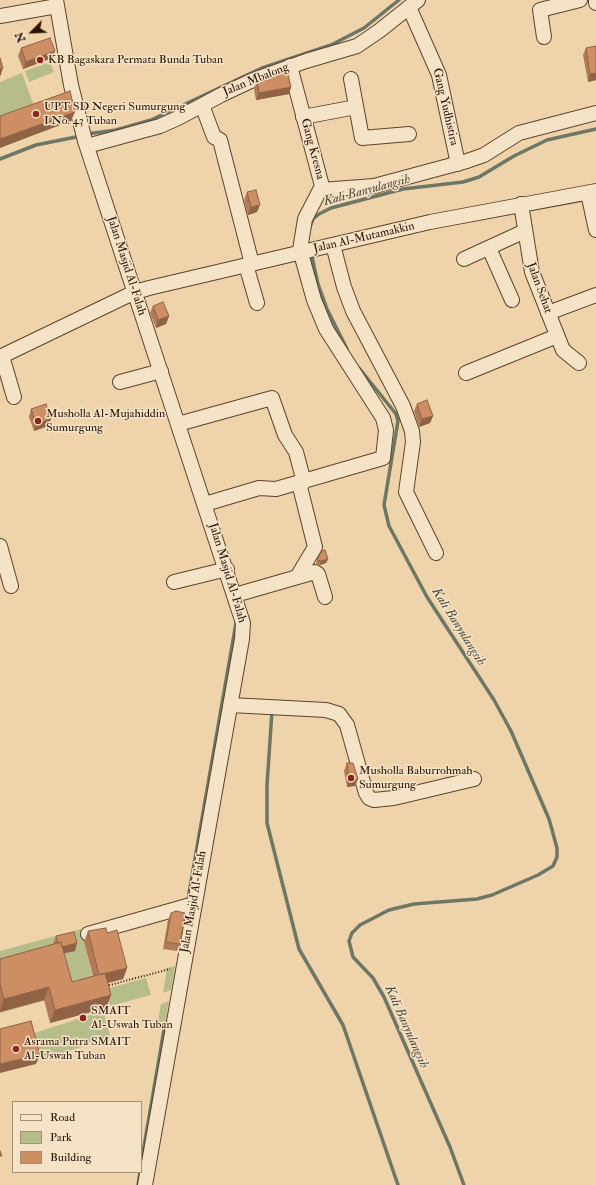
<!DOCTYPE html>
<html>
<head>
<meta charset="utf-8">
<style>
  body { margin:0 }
  #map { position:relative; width:596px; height:1185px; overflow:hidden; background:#efd4ab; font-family:"IM FELL Double Pica",serif }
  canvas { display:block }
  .legend { position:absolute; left:12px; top:1101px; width:130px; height:72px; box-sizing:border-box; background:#f5e3c8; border:1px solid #a49079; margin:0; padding:5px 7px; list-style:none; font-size:12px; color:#2b1303 }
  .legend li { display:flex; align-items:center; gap:8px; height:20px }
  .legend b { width:20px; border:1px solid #a49079 }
  .north { position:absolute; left:12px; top:12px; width:40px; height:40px; -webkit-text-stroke:3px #f5e3c8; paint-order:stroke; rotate:246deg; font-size:11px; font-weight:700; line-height:16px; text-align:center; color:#2b1303 }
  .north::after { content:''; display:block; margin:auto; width:14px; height:18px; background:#2b1303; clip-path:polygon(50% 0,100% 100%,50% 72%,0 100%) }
</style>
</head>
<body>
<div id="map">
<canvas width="596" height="1185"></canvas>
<ul class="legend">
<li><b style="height:5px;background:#f5e3c8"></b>Road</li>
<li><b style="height:11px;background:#b7bd8a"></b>Park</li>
<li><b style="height:11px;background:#ce8e64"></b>Building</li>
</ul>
<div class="north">N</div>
</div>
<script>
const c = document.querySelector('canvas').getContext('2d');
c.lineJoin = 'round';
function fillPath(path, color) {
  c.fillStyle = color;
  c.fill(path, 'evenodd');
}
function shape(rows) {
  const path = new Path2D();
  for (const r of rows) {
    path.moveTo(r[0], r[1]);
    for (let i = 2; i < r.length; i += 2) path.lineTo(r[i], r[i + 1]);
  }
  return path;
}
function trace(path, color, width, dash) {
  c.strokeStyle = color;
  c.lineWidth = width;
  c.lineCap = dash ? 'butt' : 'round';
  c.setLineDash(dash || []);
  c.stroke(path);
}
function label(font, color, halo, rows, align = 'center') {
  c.font = font + ' "IM FELL Double Pica",serif';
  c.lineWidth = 3;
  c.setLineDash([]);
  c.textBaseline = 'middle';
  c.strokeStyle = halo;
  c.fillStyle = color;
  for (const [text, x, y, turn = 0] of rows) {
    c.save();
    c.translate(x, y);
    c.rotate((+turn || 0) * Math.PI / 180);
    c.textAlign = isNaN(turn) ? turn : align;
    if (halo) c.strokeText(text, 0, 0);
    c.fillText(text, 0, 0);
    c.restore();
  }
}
const green = shape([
  [50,62,54,72,29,82,25,71],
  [22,73,34,106,0,118,0,82],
  [81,929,95,987,0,1013,0,951],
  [175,966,171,990,163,993,167,968],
  [146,978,151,995,110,1006,105,989],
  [169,1001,165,1024,157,1027,161,1004],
  [103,1011,111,1038,42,1059,34,1033]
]);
const stream = shape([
  [87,134,116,130,151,120,262,68,331,45,364,28,399,0],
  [0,159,36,145,81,136],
  [310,227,313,219,319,214,331,208,403,189,463,182,479,177,514,156,547,140,596,129],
  [311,252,318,284,327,309,347,349],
  [359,368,396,414,398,421,384,505,389,526,427,597,494,700,511,731,549,819,557,848,557,857,553,866,538,875,492,895,477,899,414,904,389,910,360,925,352,933,349,941,353,957,373,978,384,997,450,1147,464,1185],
  [272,711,267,785,267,823,299,949,343,1025,398,1185],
  [188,899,236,623],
  [141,1164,165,1024],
  [138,1185,140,1172]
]);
const path = shape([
  [106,986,170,969]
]);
const minor = shape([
  [56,0,71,85,85,141,243,623,242,639,145,1185],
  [596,0,596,3],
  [409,7,439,75,458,164],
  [0,16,57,6],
  [544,37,540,10,580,0],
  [351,79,362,138,409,134],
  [202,105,214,137,220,140,252,264],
  [303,117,356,107],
  [87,146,160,126,178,118,221,95,253,80,306,61,357,46,379,31,418,0],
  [321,190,374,186,467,161,484,155,519,133,596,113],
  [588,193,596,230],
  [521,204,532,272,563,350,579,363],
  [333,245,344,287,353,311,403,406,412,431,413,442,406,492,436,553],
  [489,248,512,300],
  [464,259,525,231],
  [246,265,257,303],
  [548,313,596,295],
  [2,356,14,397],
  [0,357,135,292,149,288,430,222,596,191],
  [466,373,557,336],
  [120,382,161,371],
  [178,424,272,398,285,435,296,452,304,482],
  [205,504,259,488,276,489,383,458,386,430,383,418,326,329,314,300,300,250,305,219,322,186,290,66],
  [0,546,11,586],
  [297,577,315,547,299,483],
  [174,582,227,569],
  [235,595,315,572,318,574,325,597],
  [230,705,326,710,339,714,347,725,366,793,369,798,374,800,394,798,474,779],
  [88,934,194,904]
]);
const wall = shape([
  [21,48,55,51,52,58,23,69,18,56],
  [586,48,596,80,588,82,583,55],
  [257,81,291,87,289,94,256,100,254,89],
  [247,192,257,212,248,215,244,200],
  [153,306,169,316,166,324,156,328,150,313],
  [417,404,433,416,430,423,419,427,414,411],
  [31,409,51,419,48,426,34,431,29,417],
  [328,559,326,563,320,565,316,564,317,560],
  [347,763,355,786,347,787,344,771],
  [171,913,180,944,177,951,163,949,168,920],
  [88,931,107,933,127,968,123,979,108,983,111,995,106,1008,50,1023,44,1000,0,1012,0,959,53,944,56,936,75,951,64,953,72,982,93,976,84,942]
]);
const shadedWall = shape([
  [55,51,52,58,23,69,26,62],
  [3,68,0,77,0,69],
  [596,73,596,80,588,82,590,74],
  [291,87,289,94,256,100,259,93],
  [75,112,71,121,0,148,0,139],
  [260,205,257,212,248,215,251,207],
  [169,316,166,324,156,328,158,320],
  [433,416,430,423,419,427,422,419],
  [51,419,48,426,34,431,36,424],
  [328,559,326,563,320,565,321,561],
  [358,779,355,786,347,787,349,780],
  [77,943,75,951,56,955,59,948],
  [127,968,123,979,95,986,99,975],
  [49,987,44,1000,0,1012,0,1010,4,999],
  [111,995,106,1008,50,1023,55,1010],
  [40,1055,36,1064,0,1073,0,1064]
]);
const building = shape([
  [50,38,55,51,26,62,21,48,50,38],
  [596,46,596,73,590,74,586,48,596,46],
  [0,58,3,68,0,69,0,58],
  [287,70,291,87,259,93,257,81,287,70],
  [70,91,75,112,0,139,0,116,70,91],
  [256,190,260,205,251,207,247,192,256,190],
  [163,302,169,316,158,320,153,306,163,302],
  [427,400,433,416,422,419,417,404,427,400],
  [46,404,51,419,36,424,31,409,46,404],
  [325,550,328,559,321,561,317,560,322,551,325,550],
  [347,763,353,763,358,779,349,780,347,763],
  [176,911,185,913,180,944,166,942,171,913,176,911],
  [106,928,107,933,117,930,127,968,99,975,88,931,106,928],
  [74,932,77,943,62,947,61,942,58,943,56,936,74,932],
  [61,942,72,982,105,973,111,995,55,1010,49,987,4,999,0,985,0,959,61,942],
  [31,1021,40,1055,4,1063,0,1064,0,1029,31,1021],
  [0,1151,2,1156,0,1156,0,1151]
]);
const markers = [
  [40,60,4,"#8f2418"],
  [36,114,4,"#8f2418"],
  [38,421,4,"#8f2418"],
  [351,778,4,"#8f2418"],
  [83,1018,4,"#8f2418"],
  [16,1049,4,"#8f2418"]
];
const poiNames = [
  ["KB Bagaskara Permata Bunda Tuban",48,60],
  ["UPT SD Negeri Sumurgung",44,107],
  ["I No. 43 Tuban",44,121],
  ["Musholla Al-Mujahiddin",46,414],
  ["Sumurgung",46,428],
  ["Musholla Baburrohmah",359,771],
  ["Sumurgung",359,785],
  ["SMAIT",91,1011],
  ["Al-Uswah Tuban",91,1025],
  ["Asrama Putra SMAIT",24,1042],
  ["Al-Uswah Tuban",24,1056]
];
const streetNames = [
  ["Jalan Mbalong",256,80,-22],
  ["Gang Yudhistira",445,107,77],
  ["Gang Kresna",312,149,75],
  ["Jalan Al-Mutamakkin",364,238,-13],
  ["Jalan Masjid Al-Falah",126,266,72],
  ["Jalan Sehat",539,288,70],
  ["Jalan Masjid Al-Falah",227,573,73],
  ["Jalan Masjid Al-Falah",194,902,-80]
];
const waterNames = [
  ["Kali Banyulangsih",367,191,-15],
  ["Kali Banyulangsih",458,627,58],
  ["Kali Banyulangsih",406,1027,66]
];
fillPath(green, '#b7bd8a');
trace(stream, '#6e7665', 3.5);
trace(minor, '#5c432d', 16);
trace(path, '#2b1303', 2, [1, 2]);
trace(minor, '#f5e3c8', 14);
fillPath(wall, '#b17a56');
fillPath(shadedWall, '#906346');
fillPath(building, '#ce8e64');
trace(building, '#906346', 1);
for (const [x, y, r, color] of markers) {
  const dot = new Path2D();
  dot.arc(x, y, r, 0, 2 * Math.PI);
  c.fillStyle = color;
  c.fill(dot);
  trace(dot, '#f5e3c8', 1.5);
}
label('12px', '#2b1303', '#f5e3c8', poiNames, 'left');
label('12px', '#2b1303', '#f5e3c8', streetNames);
label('italic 13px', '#524d3c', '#f5e3c8', waterNames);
</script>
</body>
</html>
